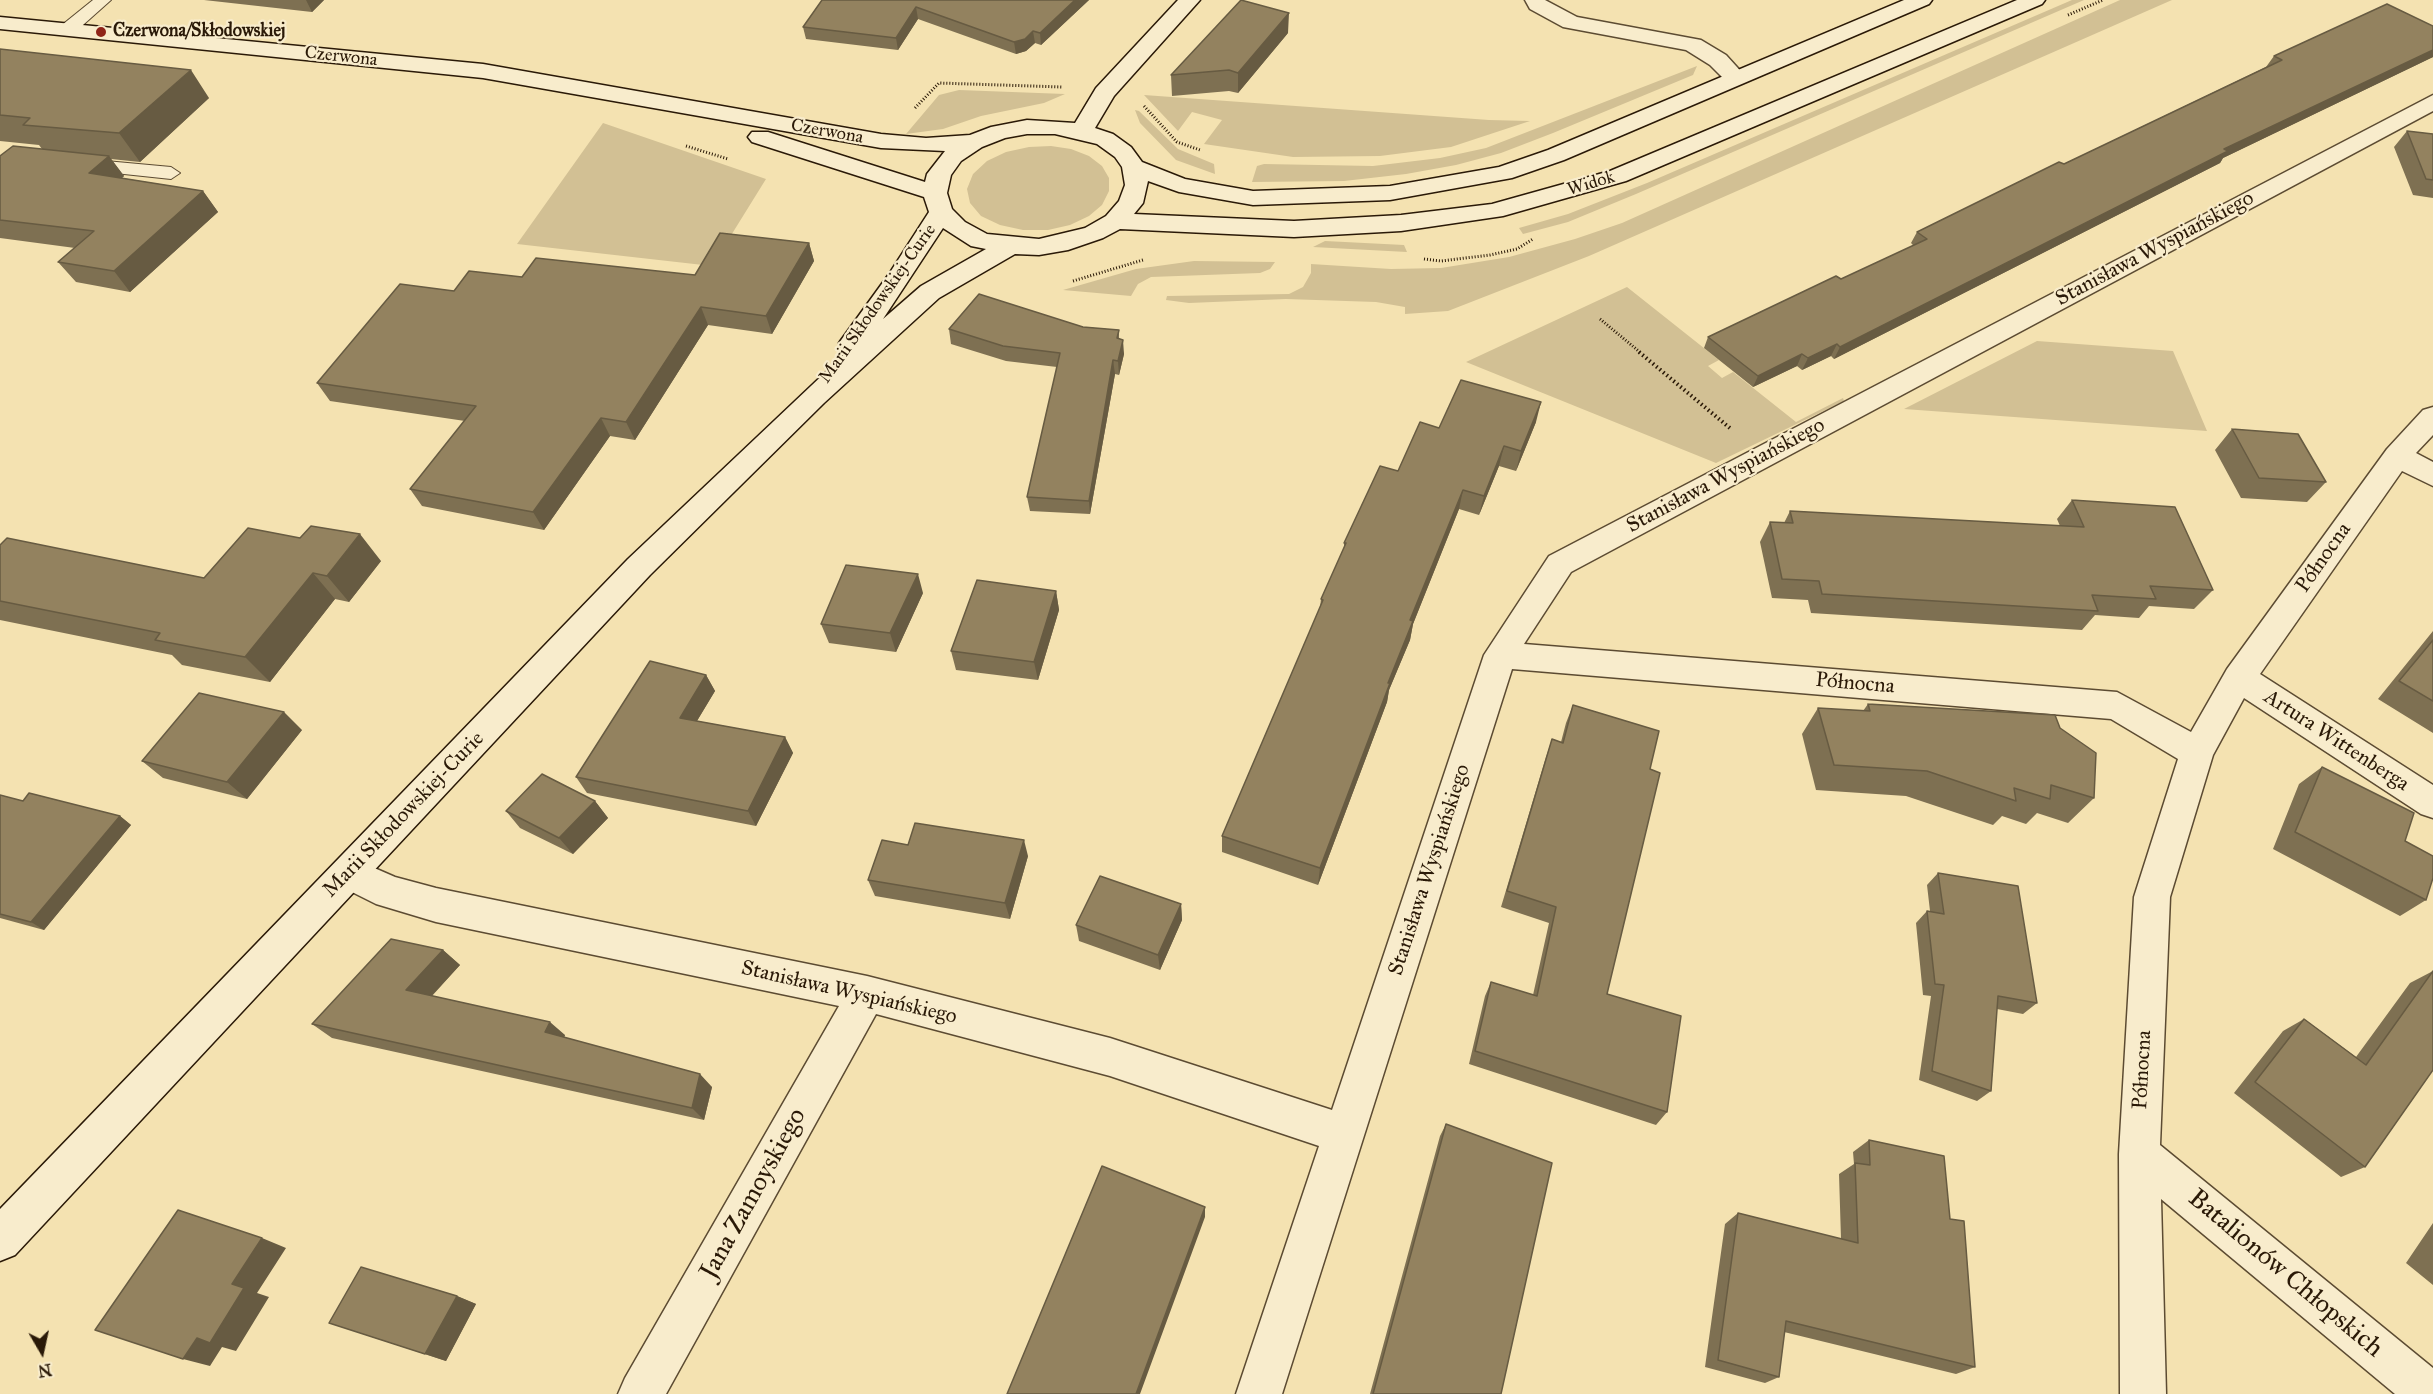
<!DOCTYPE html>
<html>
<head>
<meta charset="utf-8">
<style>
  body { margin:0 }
  #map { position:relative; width:2433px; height:1394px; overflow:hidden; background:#f4e2b1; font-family:"IM FELL Great Primer",serif }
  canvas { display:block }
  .north { position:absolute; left:12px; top:1322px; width:60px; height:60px; -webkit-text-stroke:4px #f8eccc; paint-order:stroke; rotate:171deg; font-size:16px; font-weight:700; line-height:24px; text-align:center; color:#2a1907 }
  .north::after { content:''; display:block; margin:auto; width:21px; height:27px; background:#2a1907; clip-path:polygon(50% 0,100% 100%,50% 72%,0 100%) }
</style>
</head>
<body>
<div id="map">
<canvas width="2433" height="1394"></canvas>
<div class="north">N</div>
</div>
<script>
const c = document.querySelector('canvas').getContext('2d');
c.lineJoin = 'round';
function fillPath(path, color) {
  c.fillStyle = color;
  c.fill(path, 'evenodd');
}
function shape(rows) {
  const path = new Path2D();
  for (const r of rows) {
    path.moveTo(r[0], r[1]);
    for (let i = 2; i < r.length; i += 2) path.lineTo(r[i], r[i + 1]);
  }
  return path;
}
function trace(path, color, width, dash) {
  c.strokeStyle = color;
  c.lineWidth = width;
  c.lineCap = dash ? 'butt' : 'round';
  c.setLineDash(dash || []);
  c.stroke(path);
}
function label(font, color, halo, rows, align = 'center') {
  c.font = font + ' "IM FELL Great Primer",serif';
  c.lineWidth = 4.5;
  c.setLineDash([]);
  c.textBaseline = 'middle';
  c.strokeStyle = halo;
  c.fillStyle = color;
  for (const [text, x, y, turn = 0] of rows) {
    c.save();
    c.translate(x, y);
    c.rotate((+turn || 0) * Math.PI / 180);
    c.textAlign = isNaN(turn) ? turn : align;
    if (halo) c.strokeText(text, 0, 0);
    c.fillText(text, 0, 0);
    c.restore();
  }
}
const green = shape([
  [2072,0,2084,0,1636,194,1568,222,1523,234,1519,228,1568,214,1647,183],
  [2120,0,2172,0,1589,256,1448,311,1405,314,1405,307,1376,302,1286,299,1189,303,1166,300,1167,296,1289,294,1303,287,1311,273,1311,264,1391,269,1441,268,1509,257,1575,239,1622,223],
  [1697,66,1693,75,1553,133,1501,153,1456,165,1406,174,1344,181,1252,182,1257,166,1264,164,1373,166,1440,158,1486,148],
  [959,90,1065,94,1044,103,981,116,943,129,906,134,939,95],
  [1144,95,1489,120,1530,121,1451,147,1380,156,1293,157,1204,144,1222,120,1192,112,1178,131],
  [1135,110,1139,111,1178,149,1214,164,1215,174,1176,160,1140,123],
  [603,123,766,179,712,266,517,244],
  [1051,146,1071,149,1089,156,1102,166,1109,178,1109,191,1102,205,1089,216,1070,225,1048,230,1023,230,1000,225,981,216,970,203,967,189,973,174,987,161,1006,152,1029,147],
  [1325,241,1404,245,1407,252,1313,247],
  [1194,261,1275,262,1270,269,1260,273,1151,277,1138,284,1131,296,1063,290,1136,269],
  [1627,287,1719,360,1708,366,1722,378,1733,372,1796,422,1843,398,1844,401,1716,463,1466,362],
  [2037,341,2173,351,2207,431,1904,409]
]);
const pathFar1 = shape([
  [2068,15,2103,0],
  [1144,106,1177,142,1200,150],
  [915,108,939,83,1062,87],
  [686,146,728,159],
  [1424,259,1441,261,1490,255,1517,249,1533,239],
  [1073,281,1143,260],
  [1600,319,1641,353]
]);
const path = shape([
  [1639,352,1731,429]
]);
const lane = shape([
  [93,0,111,0,74,33,62,33,60,29,62,25,93,0],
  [84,159,171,167,180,173,171,179,77,169,75,165,77,161,84,159]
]);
const street = shape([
  [1525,0,1545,0,1577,17,1701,40,1726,55,1746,77,1743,82,1727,82,1710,65,1686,50,1563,27,1530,9,1525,0],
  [2433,95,2433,111,1571,572,1524,644,2117,692,2191,732,2227,669,2387,449,2423,410,2433,407,2433,435,2416,453,2433,462,2433,486,2402,471,2260,674,2433,785,2433,818,2421,814,2244,698,2213,755,2170,897,2160,1145,2433,1368,2433,1394,2395,1394,2161,1199,2166,1394,2120,1394,2119,1154,2134,897,2178,759,2111,719,1512,669,1282,1394,1236,1394,1319,1146,1110,1076,876,1014,666,1394,618,1394,625,1378,839,1006,436,922,376,904,336,884,331,873,336,862,349,857,395,877,436,888,867,976,1110,1038,1332,1110,1484,655,1549,556,2433,95]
]);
const secondary = shape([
  [1178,0,1200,0,1114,96,1095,128,1113,134,1131,147,1142,162,1185,179,1253,191,1390,186,1499,167,1548,150,1904,0,1932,0,1929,4,1564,160,1512,178,1390,200,1253,205,1179,192,1148,181,1143,203,1134,214,1294,221,1401,215,1492,204,1610,171,2017,0,2045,0,2042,4,1626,181,1503,216,1401,231,1294,237,1120,229,1103,238,1068,250,1039,255,1015,254,939,298,824,403,650,575,15,1255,0,1261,0,1209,628,559,848,351,842,349,839,343,889,274,929,212,924,197,752,142,748,137,752,132,768,132,925,182,927,174,945,151,881,148,483,78,0,29,0,17,483,64,881,134,926,138,970,135,991,127,1027,120,1075,123,1096,88,1178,0],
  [1027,134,1055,134,1097,144,1115,157,1122,167,1125,185,1119,201,1106,216,1085,228,1039,239,987,234,965,222,952,209,947,193,951,175,961,161,982,147,1005,138,1027,134],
  [943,228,971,246,986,249,921,286,883,319,943,228]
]);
const wall = shape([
  [204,0,324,0,312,12],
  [822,0,1089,0,1041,45,1035,43,1026,51,1016,54,918,19,898,50,806,39,803,27],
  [2433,26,2433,57,2223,158,2220,163,1834,359,1831,356,1802,370,1797,366,1753,387,1704,348,1708,337,1841,279,1914,246,1911,243,1917,232,2064,164,2266,67,2274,56],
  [1288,33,1238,93,1229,91,1172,96,1171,75],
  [0,49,209,98,140,162,111,159,124,176,122,178,203,191,218,212,130,292,76,282,58,262,75,248,0,238,0,156,42,149,39,145,0,141],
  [2407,131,2433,134,2433,198,2413,195,2394,147],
  [809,243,814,261,772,334,708,325,635,440,610,436,544,530,422,506,410,489,465,421,330,401,317,383,454,291,522,277,695,275],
  [1083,327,1119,330,1119,339,1124,354,1119,375,1115,374,1090,514,1030,511,1027,497,1057,367,1006,361,951,344,949,329],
  [1536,422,1516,471,1499,466,1479,515,1459,509,1413,624,1410,640,1389,690,1387,702,1318,885,1222,852,1222,836,1320,608,1321,599,1344,550,1344,543,1398,471,1439,428],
  [2232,429,2326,482,2307,502,2241,498,2215,450],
  [2072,500,2213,590,2194,609,2149,606,2139,618,2095,615,2082,630,1811,613,1808,600,1772,598,1760,542,1770,522,1784,523,1790,511,2060,526,2057,519],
  [0,545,204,578,381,561,349,602,335,599,270,682,182,665,172,655,0,620],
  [1056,591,1059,610,1038,680,956,670,951,651],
  [923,593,896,652,829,643,821,624],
  [2433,631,2433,733,2378,699],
  [706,675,715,691,697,721,785,737,793,753,756,826,587,793,576,777],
  [1868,704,2060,728,2094,798,2068,823,2037,813,2026,824,2002,816,1993,825,1906,796,1816,790,1802,734,1818,708,1863,711],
  [1573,705,1650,769,1607,994,1667,1112,1656,1125,1469,1064,1485,996,1491,982,1533,995,1549,923,1501,907,1546,757,1552,739,1561,742,1566,723],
  [302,730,247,799,163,778,142,761],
  [2322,767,2426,900,2400,916,2273,849,2299,784],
  [0,795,23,801,120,816,131,825,44,930,0,918],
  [595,801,608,818,573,854,520,828,506,811],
  [908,845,1028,856,1010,919,875,896,868,880],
  [1938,873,2037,1003,2023,1014,1997,1009,1991,1091,1977,1101,1919,1080,1931,996,1923,995,1916,923,1927,911,1930,911,1927,885],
  [1181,904,1182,920,1160,970,1079,941,1076,925],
  [443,950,460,965,432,996,565,1035,564,1038,712,1087,704,1120,332,1038,312,1024],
  [2433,971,2433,1070,2365,1167,2341,1177,2234,1093,2283,1031,2304,1019,2356,1057,2410,983],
  [1446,1124,1501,1394,1370,1394,1440,1136],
  [1869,1140,1950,1219,1975,1367,1956,1374,1784,1332,1779,1377,1765,1383,1705,1367,1725,1224,1738,1213,1841,1239,1839,1174,1854,1164,1853,1152],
  [2433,1223,2433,1285,2406,1263],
  [457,1296,476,1304,446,1361,329,1323]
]);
const shadedWall = shape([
  [306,0,324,0,312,12],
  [1075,0,1089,0,1041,45,1040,33],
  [916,7,918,19,898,50,896,38],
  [1289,13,1288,33,1238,93,1238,73],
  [1033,31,1035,43,1026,51,1016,54,1014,42],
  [2433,50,2433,57,2223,158,2220,163,1834,359,1840,347,2224,149],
  [191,70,209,98,140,162,119,133],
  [109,156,124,176,105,194,89,173],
  [203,191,218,212,130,292,114,271],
  [809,243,814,261,772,334,766,316],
  [701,307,708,325,635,440,626,422],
  [1123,340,1124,354,1119,375,1118,361],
  [1837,344,1831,356,1802,370,1808,358],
  [1802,354,1797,366,1753,387,1758,376],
  [1113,360,1115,374,1090,514,1089,501],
  [1541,402,1536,422,1516,471,1521,451],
  [601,418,610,436,544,530,533,512],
  [1504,446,1499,466,1479,515,1484,496],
  [1463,490,1459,509,1413,624,1410,640,1389,690,1387,702,1318,885,1320,868,1410,620],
  [360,534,381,561,349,602,327,576],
  [313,573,335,599,270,682,245,657],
  [918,574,923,593,896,652,890,633],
  [1056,591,1059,610,1038,680,1034,662],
  [706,675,715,691,689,734,680,718],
  [284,712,302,730,247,799,227,782],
  [785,737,793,753,756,826,748,811],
  [595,801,608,818,573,854,559,838],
  [120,816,131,825,44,930,31,922],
  [1024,840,1028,856,1010,919,1005,903],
  [1181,904,1182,920,1160,970,1158,955],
  [443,950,460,965,424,1004,406,990],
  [550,1022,565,1035,560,1046,545,1032],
  [700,1074,712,1087,704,1120,692,1108],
  [1205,1207,1205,1217,1140,1394,1136,1394],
  [262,1238,286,1248,257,1293,269,1297,236,1351,222,1347,210,1366,183,1359],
  [457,1296,476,1304,446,1361,425,1354]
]);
const building = shape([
  [822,0,1075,0,1040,33,1033,31,1025,39,1014,42,916,7,896,38,803,27,822,0],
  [1241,0,1289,13,1238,73,1229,70,1171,75,1241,0],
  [2387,4,2433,26,2433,50,2224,149,2228,151,1840,347,1837,344,1808,358,1802,354,1758,376,1708,337,1836,276,1841,279,1927,239,1917,232,2059,162,2064,164,2282,60,2274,56,2387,4],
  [0,49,191,70,119,133,23,125,30,118,0,115,0,49],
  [2407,131,2433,134,2433,180,2426,179,2407,131],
  [13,146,109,156,89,173,203,191,114,271,58,262,94,231,0,220,0,156,13,146],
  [720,233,809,243,766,316,701,307,626,422,601,418,533,512,410,489,476,406,317,383,400,284,454,291,469,271,522,277,536,258,695,275,720,233],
  [979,294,1083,327,1119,330,1117,338,1123,340,1118,361,1113,360,1089,501,1027,497,1060,353,1003,346,949,329,979,294],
  [1461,380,1541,402,1521,451,1504,446,1484,496,1463,490,1410,620,1413,621,1388,683,1390,683,1320,868,1222,836,1323,600,1321,599,1346,543,1344,543,1380,466,1398,471,1420,422,1439,428,1461,380],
  [2232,429,2298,434,2326,482,2259,478,2232,429],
  [2072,500,2175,507,2213,590,2150,586,2156,599,2092,595,2098,611,1822,594,1819,581,1782,579,1770,522,1793,523,1790,511,2084,527,2072,500],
  [311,526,360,534,327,576,313,573,245,657,155,640,160,633,0,601,0,545,7,538,204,578,248,528,300,538,311,526],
  [846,565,918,574,890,633,821,624,846,565],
  [977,580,1056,591,1034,662,951,651,977,580],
  [2433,640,2433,701,2399,681,2433,640],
  [650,661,706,675,680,718,785,737,748,811,576,777,650,661],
  [199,693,284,712,227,782,142,761,199,693],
  [1868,704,2055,715,2060,728,2096,753,2094,798,2051,785,2050,799,2014,788,2016,801,1927,771,1834,765,1818,708,1870,711,1868,704],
  [1573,705,1659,731,1650,769,1660,773,1607,994,1681,1016,1667,1112,1475,1051,1491,982,1537,996,1556,907,1507,891,1552,739,1563,743,1573,705],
  [2322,767,2414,813,2405,841,2433,856,2433,878,2426,900,2295,832,2322,767],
  [542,774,595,801,559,838,506,811,542,774],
  [29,793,120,816,31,922,0,914,0,795,23,801,29,793],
  [915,823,1024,840,1005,903,868,880,882,840,908,845,915,823],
  [1938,873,2018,886,2037,1003,1998,996,1991,1091,1932,1071,1944,985,1935,984,1927,911,1944,914,1938,873],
  [1100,876,1181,904,1158,955,1076,925,1100,876],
  [391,939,443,950,406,990,550,1022,545,1032,700,1074,692,1108,312,1024,391,939],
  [2433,971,2433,1070,2365,1167,2255,1082,2304,1019,2366,1065,2433,971],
  [1446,1124,1552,1163,1501,1394,1373,1394,1446,1124],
  [1869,1140,1944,1156,1950,1219,1964,1221,1975,1367,1786,1321,1779,1377,1718,1360,1738,1213,1858,1243,1855,1163,1870,1165,1869,1140],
  [1102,1166,1205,1207,1136,1394,1007,1394,1102,1166],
  [178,1210,262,1238,232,1284,244,1288,210,1343,197,1338,183,1359,95,1330,178,1210],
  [361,1267,457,1296,425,1354,329,1323,361,1267]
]);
const markers = [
  [101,32,6,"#8f2418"]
];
const farPoinames = [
  ["Czerwona/Skłodowskiej",113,32]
];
const farStreetnames = [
  ["Czerwona",341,57,6],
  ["Czerwona",827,132,10],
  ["Widok",1591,184,-17],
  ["Marii Skłodowskiej-Curie",878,304,-55]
];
const streetNames = [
  ["Stanisława Wyspiańskiego",2155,249,-28],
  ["Stanisława Wyspiańskiego",1726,476,-28],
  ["Północna",2324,558,-55],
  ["Północna",1855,684,5],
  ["Artura Wittenberga",2336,741,33],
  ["Marii Skłodowskiej-Curie",404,815,-46],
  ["Stanisława Wyspiańskiego",1430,870,-72],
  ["Stanisława Wyspiańskiego",849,993,13],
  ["Północna",2143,1070,-87]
];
const nearStreetnames = [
  ["Jana Zamoyskiego",754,1194,-61],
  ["Batalionów Chłopskich",2285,1274,40]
];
fillPath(green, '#d2c094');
trace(lane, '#5c4b32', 2);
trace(street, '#5c4b32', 3);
trace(secondary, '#2a1907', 3);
trace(pathFar1, '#2a1907', 3, [1, 2]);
trace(path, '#2a1907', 4, [1.5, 3]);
fillPath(lane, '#f8eccc');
fillPath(street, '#f8eccc');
fillPath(secondary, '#f8eccc');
fillPath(wall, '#7e7052');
fillPath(shadedWall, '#675b42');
fillPath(building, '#93825f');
trace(building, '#675b42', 1.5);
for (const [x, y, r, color] of markers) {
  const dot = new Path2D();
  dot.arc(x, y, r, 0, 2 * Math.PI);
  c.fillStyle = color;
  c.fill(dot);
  trace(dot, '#f8eccc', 2);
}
label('bold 18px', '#2a1907', '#f8eccc', farPoinames, 'left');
label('18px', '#2a1907', '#f8eccc', farStreetnames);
label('21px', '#2a1907', '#f8eccc', streetNames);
label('26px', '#2a1907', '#f8eccc', nearStreetnames);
</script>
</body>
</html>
